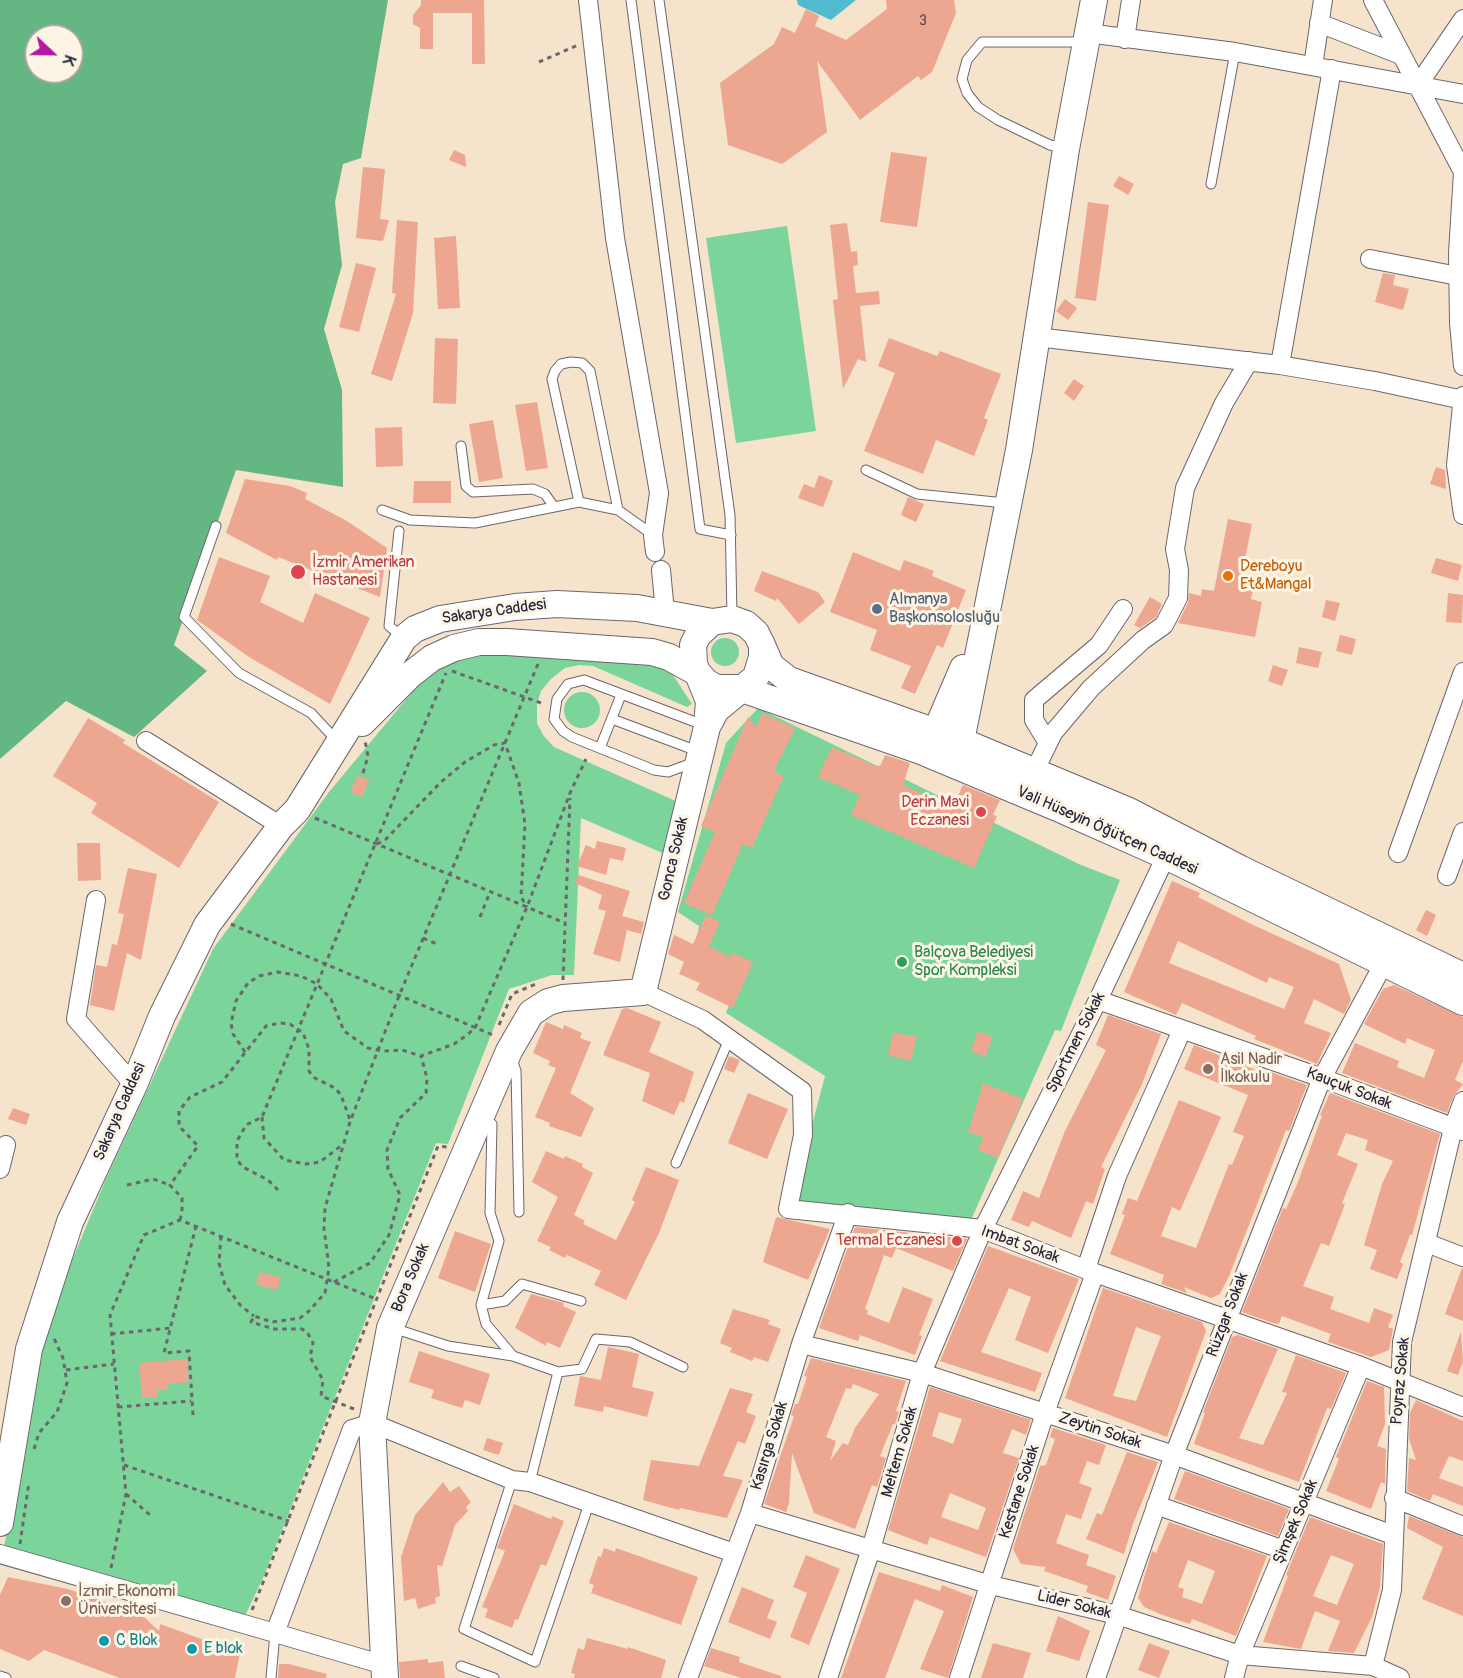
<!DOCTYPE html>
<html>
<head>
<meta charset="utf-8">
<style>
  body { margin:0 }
  #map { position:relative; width:1463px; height:1678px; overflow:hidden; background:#f6e3cb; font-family:Pangolin,sans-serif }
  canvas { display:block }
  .north { position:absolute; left:24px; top:24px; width:60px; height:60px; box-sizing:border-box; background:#fcf5e5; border:2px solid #a5a1a1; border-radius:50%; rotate:112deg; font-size:16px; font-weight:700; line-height:24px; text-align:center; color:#22223b }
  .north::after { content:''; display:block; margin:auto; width:21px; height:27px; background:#b5179e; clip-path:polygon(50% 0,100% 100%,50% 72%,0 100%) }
</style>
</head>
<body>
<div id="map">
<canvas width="1463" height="1678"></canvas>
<div class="north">K</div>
</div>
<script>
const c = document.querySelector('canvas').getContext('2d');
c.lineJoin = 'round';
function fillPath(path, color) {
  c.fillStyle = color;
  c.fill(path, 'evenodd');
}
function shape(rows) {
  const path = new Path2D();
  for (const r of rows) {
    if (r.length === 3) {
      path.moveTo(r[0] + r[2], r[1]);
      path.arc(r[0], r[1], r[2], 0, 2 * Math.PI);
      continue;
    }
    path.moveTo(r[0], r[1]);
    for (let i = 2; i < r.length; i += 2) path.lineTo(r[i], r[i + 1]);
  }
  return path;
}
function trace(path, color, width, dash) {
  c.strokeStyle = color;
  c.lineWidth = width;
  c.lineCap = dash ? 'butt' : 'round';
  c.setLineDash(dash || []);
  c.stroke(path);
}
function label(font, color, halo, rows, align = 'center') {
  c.font = font + ' Pangolin,sans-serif';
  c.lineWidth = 6;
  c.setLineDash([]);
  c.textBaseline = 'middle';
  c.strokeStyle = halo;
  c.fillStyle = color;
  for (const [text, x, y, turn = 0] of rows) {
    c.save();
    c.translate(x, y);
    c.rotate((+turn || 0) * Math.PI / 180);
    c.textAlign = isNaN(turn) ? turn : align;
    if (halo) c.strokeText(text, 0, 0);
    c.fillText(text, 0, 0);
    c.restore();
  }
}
const green = shape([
  [787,226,816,431,736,443,706,238],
  [725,652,14],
  [502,651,637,660,664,667,673,675,692,704,687,707,593,666,579,665,565,668,551,679,541,691,537,704,537,723,543,735,554,747,678,802,665,854,581,818,574,975,552,975,509,989,448,1144,436,1143,263,1578,244,1618,4,1547,37,1368,51,1311,106,1179,213,949,329,792,423,679,451,660],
  [582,710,18],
  [758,708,1081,865,1120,880,1061,1031,1055,1030,971,1220,791,1205,825,1076,726,1013,741,975,695,950,699,926,678,912,726,743]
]);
const forest = shape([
  [0,0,388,0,361,158,343,164,335,202,342,265,324,329,342,390,343,487,236,470,174,645,207,671,134,737,66,701,0,759],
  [36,36,72,36,72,72,36,72]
]);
const water = shape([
  [797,0,856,0,831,20,798,5]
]);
const building = shape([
  [421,0,484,0,485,64,472,64,472,13,433,13,433,49,420,49,420,28,413,24,413,15,421,5],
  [886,0,954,0,956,13,932,72,921,80,918,76,860,120,817,61,827,132,782,164,728,145,720,83,774,44,782,27,795,33,806,9,819,16,815,26,846,40,887,9],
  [454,150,465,155,466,167,449,160],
  [891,152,927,157,917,227,880,222],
  [363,167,385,169,380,219,389,220,383,241,356,238],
  [1119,176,1134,184,1128,195,1113,186],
  [1088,202,1109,205,1096,301,1075,298],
  [397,220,418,222,413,313,392,381,371,374,396,294,392,293],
  [847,223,851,252,857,251,858,265,853,266,856,293,879,291,880,304,860,306,866,362,858,359,843,389,833,300,838,299,830,225],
  [456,236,460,308,438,309,434,238],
  [356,263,376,268,359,332,339,327],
  [1383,273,1395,275,1393,285,1409,289,1403,310,1375,302],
  [1065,299,1077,308,1068,320,1056,311],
  [435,338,458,339,456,404,433,403],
  [889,338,937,356,940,351,1001,374,984,418,988,420,974,456,936,440,923,474,864,451,895,373,878,366],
  [1074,379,1084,386,1074,401,1064,393],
  [537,402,548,468,526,471,515,405],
  [493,420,503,478,479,482,469,424],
  [402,427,403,466,376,467,375,428],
  [1436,467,1445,470,1446,489,1430,484],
  [819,475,833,481,823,507,798,498,804,484,814,488],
  [245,479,290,486,307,493,305,499,347,521,387,548,380,597,278,557,277,560,226,533],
  [414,481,451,481,451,503,413,503],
  [908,497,924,504,916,522,901,515],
  [1228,519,1252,524,1240,584,1254,586,1251,599,1262,602,1255,637,1178,623,1188,603,1189,593,1201,596,1202,589,1214,591],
  [853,552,900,571,904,560,934,571,932,576,966,590,943,648,937,645,915,694,901,688,911,666,870,650,877,630,830,612],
  [219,557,270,576,260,602,303,623,315,593,370,618,330,704,249,657,197,620],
  [1436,558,1462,565,1458,581,1431,573],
  [762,571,818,592,825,602,799,624,777,598,776,601,754,591],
  [1448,593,1463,595,1462,623,1446,622],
  [1150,597,1162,604,1156,617,1140,628,1134,625],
  [1326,600,1340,603,1335,621,1322,617],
  [1340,635,1356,639,1352,655,1336,651],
  [1299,647,1322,652,1318,668,1296,663],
  [1273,665,1288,670,1282,686,1268,681],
  [762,713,795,728,774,771,784,776,752,848,743,844,712,915,684,903,715,832,701,826,748,717,756,727],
  [88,718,125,740,123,743,219,802,179,868,91,813,97,803,53,776],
  [832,747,873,765,880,766,885,755,910,763,903,785,953,807,963,785,1000,800,993,815,997,816,974,868,851,815,860,795,818,777],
  [358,775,369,780,362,797,350,792],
  [597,841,626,848,623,861,610,858,606,875,577,866,586,845,595,849],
  [77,843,100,843,101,880,78,881],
  [128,868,157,874,141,960,127,953,114,1011,90,1005,96,965,107,967,112,944,117,945,124,914,118,913],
  [578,875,630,891,622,916,644,922,641,934,627,930,620,962,593,954,606,911,598,909,602,895,575,883],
  [1172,881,1200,893,1198,897,1251,924,1339,964,1351,1000,1344,1014,1314,999,1304,1023,1331,1033,1317,1064,1254,1039,1256,1036,1182,1003,1176,1015,1124,992],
  [1178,941,1267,983,1269,977,1294,987,1284,1009,1169,963],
  [1426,910,1436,915,1427,936,1416,930],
  [706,915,720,922,709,947,731,957,733,953,753,962,733,1008,696,990,700,983,679,974,684,962,668,954,674,935,693,944],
  [1394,985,1463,1017,1463,1061,1455,1080,1463,1084,1453,1097,1447,1113,1342,1073,1355,1043,1399,1061,1397,1067,1424,1078,1435,1050,1407,1038,1405,1044,1364,1024,1383,989],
  [627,1008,661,1022,649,1052,694,1072,684,1103,680,1101,674,1115,642,1101,650,1073,603,1055,622,1009],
  [1108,1015,1161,1034,1142,1084,1101,1167,1105,1169,1093,1204,1086,1201,1071,1238,1032,1221,1029,1227,1011,1220,1023,1191,1039,1198,1065,1131,1106,1050,1096,1045],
  [546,1022,563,1029,564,1025,582,1033,580,1038,591,1042,570,1093,594,1108,581,1137,549,1126,550,1123,535,1117,556,1068,548,1065,550,1061,533,1053],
  [978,1031,993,1037,985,1057,971,1051],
  [893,1033,917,1036,911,1061,888,1055],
  [1194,1045,1258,1071,1259,1068,1307,1085,1289,1131,1286,1130,1229,1276,1220,1294,1211,1298,1184,1287,1187,1293,1161,1284,1164,1275,1110,1254,1125,1215,1122,1214,1128,1198,1137,1201,1179,1100,1221,1117,1180,1211,1172,1207,1161,1236,1196,1248,1229,1164,1232,1165,1244,1136,1233,1132,1248,1095,1184,1069],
  [729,1056,740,1060,734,1073,724,1069],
  [983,1083,1023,1099,998,1158,978,1150,983,1136,968,1133],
  [748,1093,788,1109,767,1159,728,1143],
  [1330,1093,1440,1134,1412,1235,1410,1235,1400,1262,1403,1264,1397,1279,1370,1269,1377,1250,1364,1245,1382,1184,1393,1161,1365,1150,1368,1140,1346,1133,1337,1155,1358,1164,1342,1203,1345,1204,1329,1246,1321,1243,1303,1286,1334,1297,1330,1309,1369,1323,1374,1308,1393,1315,1388,1327,1393,1329,1389,1350,1371,1357,1328,1342,1331,1334,1282,1316,1279,1324,1273,1323,1242,1312,1283,1208,1286,1209,1298,1182,1322,1116,1320,1115],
  [13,1108,30,1114,26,1125,8,1119],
  [546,1151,564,1159,565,1156,583,1164,582,1167,593,1173,574,1215,585,1221,583,1224,616,1240,635,1202,632,1200,646,1167,679,1180,659,1233,626,1300,594,1285,601,1271,567,1255,565,1258,549,1250,551,1247,537,1241,558,1197,532,1182],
  [776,1217,830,1229,808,1280,763,1262],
  [855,1227,967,1239,953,1271,896,1248,892,1258,884,1255,865,1309,868,1310,867,1314,889,1323,903,1287,933,1299,919,1335,922,1336,915,1355,860,1335,858,1341,819,1328],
  [455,1231,491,1244,475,1292,438,1278],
  [988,1246,1079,1279,1048,1353,1015,1340,1031,1297,1009,1288,981,1352,1042,1373,1035,1392,940,1361],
  [1462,1268,1463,1269,1463,1321,1445,1314],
  [260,1272,281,1277,277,1290,256,1284],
  [1103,1288,1202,1322,1206,1331,1167,1437,1065,1398],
  [1136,1327,1161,1336,1136,1401,1113,1396],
  [531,1294,564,1303,563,1306,576,1312,560,1348,547,1342,546,1346,515,1328],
  [733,1309,770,1320,768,1324,781,1329,768,1362,754,1357,752,1361,730,1352,732,1348,720,1343],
  [1461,1331,1463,1362,1458,1375,1447,1371],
  [1238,1335,1278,1349,1239,1438,1263,1445,1287,1393,1282,1392,1296,1355,1346,1373,1331,1409,1327,1408,1299,1482,1194,1444,1205,1413,1203,1412,1232,1337],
  [608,1347,639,1354,632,1387,654,1392,647,1417,604,1406,603,1412,574,1406,580,1376,601,1380],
  [419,1351,490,1374,480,1405,465,1400,462,1408,431,1398,434,1390,409,1382],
  [811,1358,906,1381,896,1411,899,1412,895,1424,893,1424,880,1456,886,1458,877,1487,872,1485,855,1529,814,1513,792,1453,789,1503,786,1512,764,1504,794,1416,791,1415,795,1404,798,1404,807,1377,804,1376],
  [853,1384,879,1394,855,1428,848,1445,843,1443,830,1461,836,1441,826,1437,846,1388,851,1389],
  [187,1359,189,1382,167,1384,168,1389,158,1390,158,1397,142,1398,139,1363],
  [1367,1381,1384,1387,1385,1424,1377,1446,1386,1449,1385,1484,1381,1482,1371,1509,1326,1491,1339,1459,1336,1457],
  [930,1387,1031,1420,1026,1435,1012,1429,1003,1453,1019,1458,986,1557,930,1537,927,1545,888,1530],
  [939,1412,962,1419,953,1444,932,1436],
  [950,1493,986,1508,978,1530,941,1517],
  [730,1388,753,1394,746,1412,756,1416,745,1444,738,1441,723,1476,743,1480,727,1518,680,1508,679,1510,643,1500,651,1460,699,1466],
  [1416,1400,1463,1421,1463,1461,1449,1456,1439,1478,1463,1487,1463,1506,1433,1494,1430,1501,1407,1491,1409,1458,1416,1460,1409,1439,1410,1413],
  [1053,1428,1106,1445,1099,1465,1087,1461,1079,1483,1092,1488,1081,1519,1066,1514,1056,1543,1089,1555,1086,1565,1116,1576,1108,1600,1086,1592,1088,1586,1044,1571,1046,1567,1021,1564,1013,1549,1040,1466,1046,1465,1055,1439,1050,1437],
  [487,1438,503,1443,499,1455,483,1450],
  [1127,1452,1158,1462,1133,1524,1124,1554,1086,1539,1097,1513,1102,1515],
  [1185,1471,1289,1509,1278,1536,1174,1499],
  [443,1482,450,1492,459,1486,471,1502,466,1507,468,1511,455,1525,442,1566,437,1565,440,1596,435,1598,436,1603,418,1609,415,1598,404,1601,401,1557,415,1515],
  [514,1504,551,1519,552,1516,564,1521,546,1566,541,1564,518,1620,515,1619,512,1628,485,1617,488,1609,482,1607,505,1551,497,1548],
  [1409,1516,1463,1537,1463,1616,1422,1599,1443,1547,1407,1528],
  [1310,1517,1383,1544,1380,1587,1372,1617,1354,1653,1328,1651,1340,1621,1315,1611,1301,1649,1263,1642,1288,1576,1286,1575],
  [1331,1555,1354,1564,1337,1605,1313,1596],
  [1169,1522,1267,1556,1236,1636,1192,1619,1190,1624,1160,1614,1144,1607,1138,1598,1152,1551,1156,1553],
  [1188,1560,1215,1571,1202,1604,1182,1597,1184,1589,1178,1587],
  [604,1548,615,1552,616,1548,698,1577,681,1625,591,1593,594,1585,589,1583,598,1556,601,1557],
  [806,1555,840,1569,809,1645,790,1637,807,1593,793,1587],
  [879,1572,940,1591,942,1585,973,1597,948,1678,920,1669,944,1611,915,1599,885,1678,841,1678],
  [8,1577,68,1589,142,1615,159,1631,160,1624,240,1653,235,1678,120,1678,44,1650,29,1661,0,1649,0,1595],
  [742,1587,774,1600,767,1618,777,1622,770,1639,728,1622],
  [1058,1616,1090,1631,1079,1661,1046,1651],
  [587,1638,628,1649,628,1647,666,1660,661,1678,574,1678,575,1674,571,1673,578,1648,584,1650],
  [993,1643,1031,1653,1023,1678,981,1678],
  [1149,1643,1170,1651,1159,1678,1138,1670],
  [711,1648,740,1657,739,1662,781,1676,781,1678,741,1678,704,1666],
  [428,1659,428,1663,443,1661,445,1678,400,1678,399,1662],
  [279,1664,289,1664,327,1674,326,1678,278,1678]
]);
const path = shape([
  [539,62,578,45],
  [452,671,541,703],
  [363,773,368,756,365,741],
  [315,818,565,923],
  [377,844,386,839,441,782,465,762,494,745,505,743,519,783,525,824,521,897,527,907],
  [480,917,490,892],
  [231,924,495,1036],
  [423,938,437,944],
  [563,980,570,798],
  [499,1025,512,994,538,983],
  [245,1052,233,1034,231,1023,236,1001,248,983,259,976,278,972,301,976,317,984,331,999,344,1031,368,1048,383,1051,402,1050,421,1056,454,1044,467,1035,475,1028,527,907,570,793,586,759],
  [262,1117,264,1138,284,1160,306,1164,320,1162,342,1145],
  [127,1185,153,1179,170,1185],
  [278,1190,268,1180,243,1167,237,1160,237,1141,246,1125,262,1117,446,673],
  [180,1220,182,1212,182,1198,170,1185,198,1146,179,1126,179,1111,190,1097,222,1082,266,1026,280,1023,290,1024,303,1033,309,1049,309,1071,313,1077,335,1088,341,1095,350,1120],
  [221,1236,219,1263,225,1285,241,1306,254,1316],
  [334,1282,370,1263,389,1235,400,1195,388,1169,387,1150,400,1118,426,1093,427,1078,421,1056],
  [111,1334,171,1328],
  [66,1370,114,1364],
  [118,1407,191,1401],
  [354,1409,321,1396,323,1380,310,1357,313,1343,307,1332,302,1329,274,1329,251,1322,254,1316,272,1322,300,1318,309,1311,325,1293,329,1268,324,1228,325,1208,350,1122,399,996,538,664],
  [193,1415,189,1351,164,1353,196,1226],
  [34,1449,39,1433,57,1412,67,1383,63,1358,53,1336],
  [124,1465,289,1521],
  [126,1494,150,1515],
  [20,1544,29,1482],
  [111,1568,126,1494,110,1315,144,1235,180,1220,376,1299],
  [252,1610,438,1146,447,1147]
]);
const lane = shape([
  [631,0,700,529,731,535],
  [659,0,730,515,732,617],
  [1065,148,1050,145,998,120,978,107,967,93,962,79,967,60,982,42,1083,42],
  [1211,184,1235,52],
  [461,446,466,486,473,492,533,489,545,494,554,507],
  [866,470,917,494,1005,503],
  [579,502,552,379,555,371,561,364,571,362,582,363,590,371,618,510],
  [382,510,410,520,475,523,579,502,618,510,653,535],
  [216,526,184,617,239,673,311,713,338,742],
  [399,531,389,626,404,638],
  [612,719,700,752],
  [600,748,621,695],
  [695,762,668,772,654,770,572,737,563,731,554,719,557,699,568,684,584,680,706,726],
  [512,1059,516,1071,519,1212],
  [483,1117,492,1124,490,1213,499,1241,481,1305,486,1324,513,1356],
  [676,1163,730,1037],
  [481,1305,505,1301,522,1284,581,1301],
  [393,1328,448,1346,513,1356,558,1372,582,1369,596,1339,630,1342,683,1367],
  [512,1480,464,1629,535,1662,589,1504],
  [530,1482,558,1372],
  [461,1666,494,1678],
  [0,1676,6,1678],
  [271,1678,275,1633]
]);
const street = shape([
  [588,0,615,238,659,493,653,535,655,552],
  [1373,0,1463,172,1458,253,1459,323,1463,366],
  [1319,23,1401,55],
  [1087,33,1235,52,1463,94],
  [1125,39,1131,0],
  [1313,66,1323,0],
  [1418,85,1463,19],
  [1370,259,1458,276],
  [1036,337,1280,365,1375,381,1463,400],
  [1280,365,1332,69],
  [1463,396,1456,465,1463,515],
  [661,570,665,612],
  [146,741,281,826],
  [1048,743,1034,720,1034,700,1099,645,1123,609],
  [1034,772,1053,733,1091,688,1143,640,1164,625,1178,598,1179,570,1175,549,1185,488,1224,403,1249,361],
  [1398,853,1463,672],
  [1447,876,1463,832],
  [96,900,76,1019,134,1085],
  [643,992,703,1020,802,1091,803,1135,788,1209,983,1229,1095,1273,1361,1366,1463,1407],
  [1098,1000,1322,1078,1463,1131],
  [0,1169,6,1145],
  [1427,1243,1463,1257],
  [1086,1269,1117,1176,1182,1030],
  [801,1344,922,1373,1174,1455,1393,1535],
  [1394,1498,1463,1526],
  [1156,1505,1284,1550],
  [750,1513,991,1585,1117,1615,1240,1655,1373,1666,1400,1678],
  [0,1554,275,1633,352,1429,372,1423,512,1480,530,1482,734,1553],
  [275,1633,384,1665],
  [1373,1666,1392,1590,1402,1342,1453,1128,1463,1101],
  [688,1678,750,1513,801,1344,848,1213],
  [828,1678,871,1549,922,1373,983,1229,1098,1000,1166,856],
  [959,1678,1045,1413,1095,1273],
  [1096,1678,1174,1455,1322,1078,1384,963],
  [1234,1678,1240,1655,1361,1366]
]);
const secondary = shape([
  [762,645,771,666,789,680,961,741,1129,811,1241,869,1463,976],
  [362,723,410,675,432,658,454,648,479,642,507,642,652,652,669,657,698,673,706,682,716,688,739,688,921,751,1060,809,1166,856,1463,1002],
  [936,731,963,668],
  [961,741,1019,450,1066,149,1094,0],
  [0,1523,29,1349,70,1222,134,1085,162,1016,207,925,281,826,297,810,404,638,415,629,440,619,515,607,557,604,637,608,712,622],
  [385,1678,372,1423,390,1328,509,1051,531,1013,548,1002,563,998,643,992,707,727,709,701,694,664,693,645,698,635,712,622,732,619,746,624,756,633,762,645,762,657,756,677,716,710,707,727]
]);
const markers = [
  [298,572,8,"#e0444e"],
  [1228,576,6,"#e8710a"],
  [877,609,6,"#5c6f8a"],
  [981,812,6,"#e0444e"],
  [902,962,6,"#2e9e5b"],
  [1208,1069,6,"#8d6e63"],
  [957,1241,6,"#e0444e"],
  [66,1601,6,"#8d6e63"],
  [104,1641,6,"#0f9aa8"],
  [192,1649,6,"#0f9aa8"]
];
const numberNames = [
  ["3",923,21]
];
const healthNames = [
  ["İzmir Amerikan",312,563,"left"],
  ["Hastanesi",312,581,"left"],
  ["Derin Mavi",969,803],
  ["Eczanesi",969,821],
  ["Termal Eczanesi",945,1241]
];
const foodNames = [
  ["Dereboyu",1240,567],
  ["Et&Mangal",1240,585]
];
const serviceNames = [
  ["Almanya",889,600],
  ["Başkonsolosluğu",889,618]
];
const streetNames = [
  ["Sakarya Caddesi",494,612,-8],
  ["Vali Hüseyin Öğütçen Caddesi",1107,831,24],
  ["Gonca Sokak",674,859,-77],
  ["Sportmen Sokak",1076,1043,-63],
  ["Kauçuk Sokak",1349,1089,21],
  ["Sakarya Caddesi",120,1112,-66],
  ["Imbat Sokak",1020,1245,20],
  ["Bora Sokak",411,1278,-67],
  ["Rüzgar Sokak",1228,1315,-69],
  ["Poyraz Sokak",1401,1381,-85],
  ["Zeytin Sokak",1100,1431,18],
  ["Kasırga Sokak",770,1446,-73],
  ["Meltem Sokak",900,1452,-74],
  ["Kestane Sokak",1020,1492,-72],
  ["Şimşek Sokak",1296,1522,-67],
  ["Lider Sokak",1074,1605,14]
];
const leisureNames = [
  ["Balçova Belediyesi",914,953],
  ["Spor Kompleksi",914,971]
];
const educationNames = [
  ["Asil Nadir",1220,1060],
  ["İlkokulu",1220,1078],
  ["İzmir Ekonomi",78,1592],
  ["Üniversitesi",78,1610]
];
const cultureNames = [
  ["C Blok",116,1641],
  ["E blok",204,1649]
];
fillPath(green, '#7bd49a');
fillPath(forest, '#64b682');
fillPath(water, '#52bacf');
fillPath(building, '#eda690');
trace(lane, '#6c666d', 11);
trace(street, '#6c666d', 20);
trace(secondary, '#6c666d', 28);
trace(path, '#6c666d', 3, [4.5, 4.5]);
trace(lane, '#fff', 9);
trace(street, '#fff', 18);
trace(secondary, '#fff', 26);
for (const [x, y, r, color] of markers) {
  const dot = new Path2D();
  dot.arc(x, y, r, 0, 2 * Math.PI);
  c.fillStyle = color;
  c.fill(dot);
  trace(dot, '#fcf5e5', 2);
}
label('14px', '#554350', null, numberNames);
label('16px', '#be3a42', '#fcf5e5', healthNames, 'right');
label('16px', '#c56008', '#fcf5e5', foodNames, 'left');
label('16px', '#4e5e75', '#fcf5e5', serviceNames, 'left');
label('16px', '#22223b', '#fcf5e5', streetNames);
label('16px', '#27864d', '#fcf5e5', leisureNames, 'left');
label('16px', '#785e54', '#fcf5e5', educationNames, 'left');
label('16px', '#0d838f', '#fcf5e5', cultureNames, 'left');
</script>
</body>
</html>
